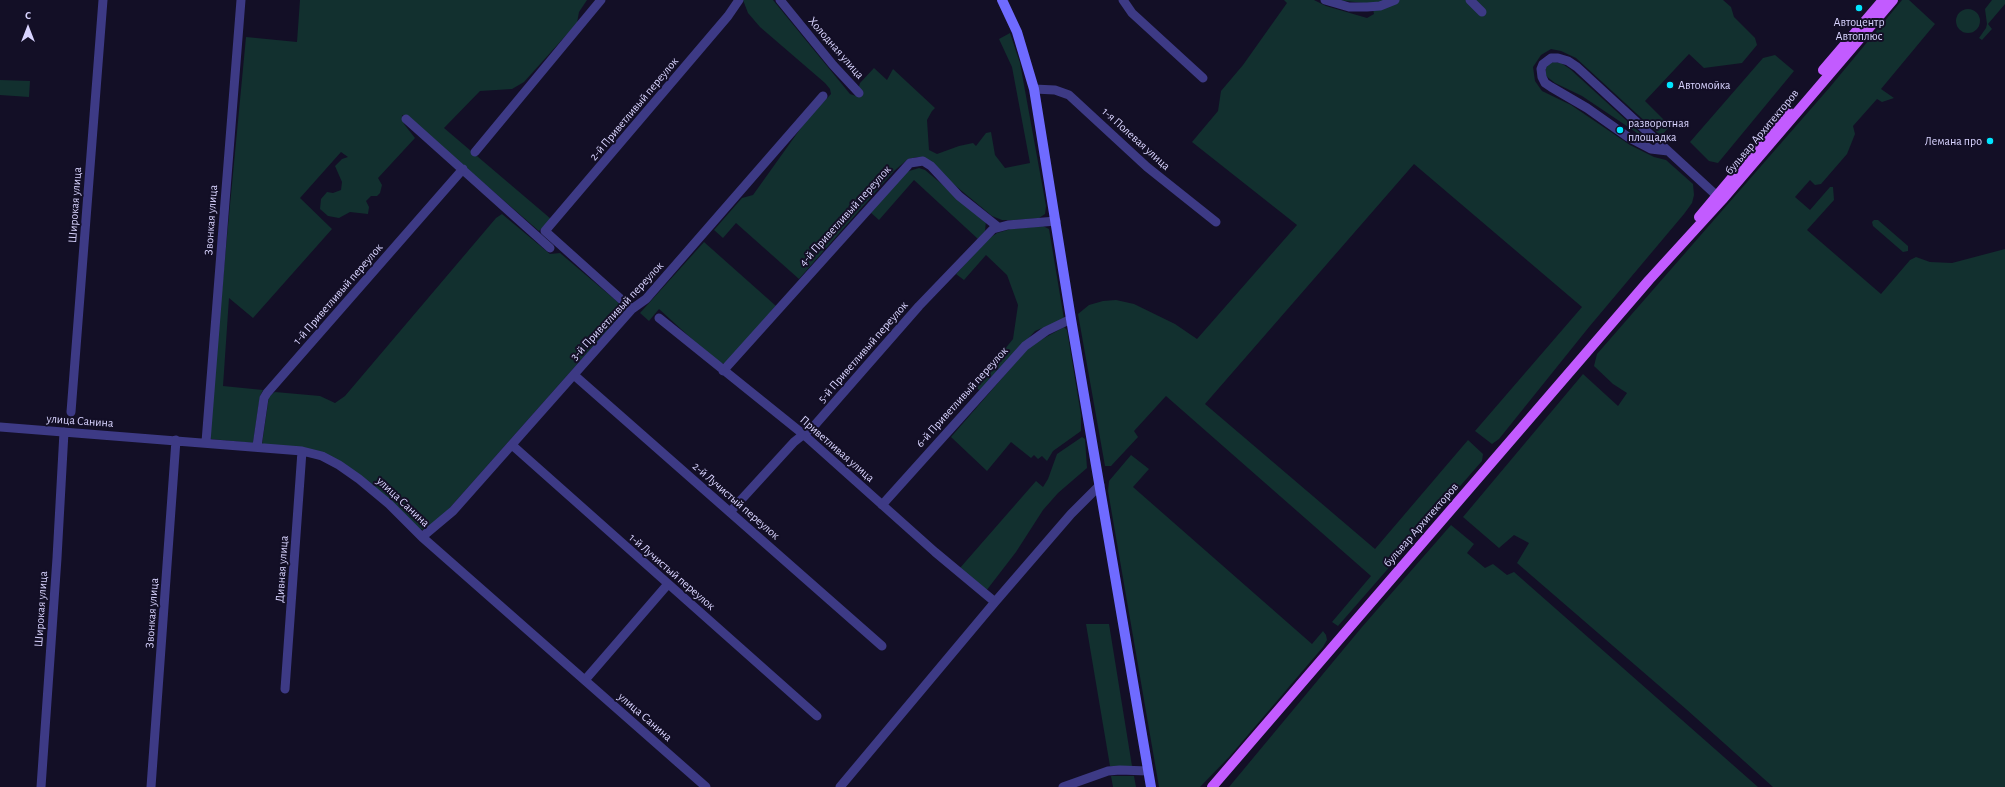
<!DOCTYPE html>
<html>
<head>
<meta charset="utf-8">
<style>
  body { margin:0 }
  #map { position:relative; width:2005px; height:787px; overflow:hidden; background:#130f26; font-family:"Alegreya Sans",sans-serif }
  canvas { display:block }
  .north { position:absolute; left:8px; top:8px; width:40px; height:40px; -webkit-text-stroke:3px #130f26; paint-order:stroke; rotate:0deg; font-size:11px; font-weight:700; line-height:16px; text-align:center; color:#d9d4ff }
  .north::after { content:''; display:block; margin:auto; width:14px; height:18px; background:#d9d4ff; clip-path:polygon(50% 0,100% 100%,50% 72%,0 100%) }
</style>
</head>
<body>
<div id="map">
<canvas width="2005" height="787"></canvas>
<div class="north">С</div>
</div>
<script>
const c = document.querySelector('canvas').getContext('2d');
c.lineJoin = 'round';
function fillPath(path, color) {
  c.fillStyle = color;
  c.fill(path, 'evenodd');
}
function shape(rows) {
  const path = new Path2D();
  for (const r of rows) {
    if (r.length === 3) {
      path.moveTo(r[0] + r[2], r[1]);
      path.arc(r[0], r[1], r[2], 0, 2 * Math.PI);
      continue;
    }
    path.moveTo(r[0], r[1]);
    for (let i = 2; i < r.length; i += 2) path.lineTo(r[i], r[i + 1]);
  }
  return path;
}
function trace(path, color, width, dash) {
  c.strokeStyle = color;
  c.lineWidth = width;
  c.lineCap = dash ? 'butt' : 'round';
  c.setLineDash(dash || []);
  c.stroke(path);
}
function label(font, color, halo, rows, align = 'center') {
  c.font = font + ' "Alegreya Sans",sans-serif';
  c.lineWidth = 4;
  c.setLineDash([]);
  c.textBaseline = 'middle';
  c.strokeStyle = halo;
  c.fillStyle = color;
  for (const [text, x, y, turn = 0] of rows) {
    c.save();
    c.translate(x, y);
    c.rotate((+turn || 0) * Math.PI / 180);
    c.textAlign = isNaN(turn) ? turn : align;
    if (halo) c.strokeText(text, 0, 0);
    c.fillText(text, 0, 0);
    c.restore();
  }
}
const green = shape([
  [300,0,587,0,579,12,577,23,524,82,512,89,480,91,444,128,551,219,539,231,406,116,402,115,404,124,415,138,378,178,382,185,380,193,377,196,371,196,366,201,369,207,368,214,350,212,339,218,328,216,320,209,321,199,327,192,333,193,341,190,342,182,335,166,342,159,348,157,341,152,300,198,332,229,253,318,229,298,223,386,263,390,260,396,253,443,211,439,209,433,212,394,246,37,297,42],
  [743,0,773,0,850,94,856,96,860,83,874,68,887,80,893,69,935,108,932,111,927,120,929,150,937,154,959,146,973,143,976,146,986,133,991,132,995,155,1005,168,1030,163,1012,67,999,39,1010,33,1020,63,1046,206,1045,214,1039,218,1014,220,1002,220,992,216,922,158,917,157,908,159,894,171,799,279,736,223,723,238,714,230,742,198,753,195,808,118,831,94,830,89,825,83,760,27,748,13],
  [1284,0,1314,0,1326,6,1367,18,1374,14,1372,4,1337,0,1723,0,1731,7,1734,17,1755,38,1757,45,1742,63,1704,68,1689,54,1645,101,1670,126,1661,136,1576,58,1561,51,1551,49,1541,55,1533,67,1535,81,1542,91,1571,105,1630,145,1654,157,1666,160,1693,184,1694,195,1692,203,1684,214,1589,327,1499,439,1492,444,1475,431,1582,307,1414,164,1205,404,1375,549,1468,440,1483,454,1482,461,1338,626,1332,622,1371,576,1166,396,1134,431,1138,437,1111,466,1105,466,1078,314,1089,305,1103,301,1116,300,1134,304,1175,324,1197,339,1297,225,1192,142,1218,111,1221,91,1243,65,1287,3],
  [1902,0,1909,0,1935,24,1881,89,1894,98,1882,102,1877,99,1853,126,1855,134,1847,154,1821,184,1815,185,1810,180,1795,197,1810,210,1830,187,1833,187,1834,200,1807,230,1881,294,1910,260,1916,257,1930,262,1952,263,2005,249,2005,787,1773,787,1686,709,1517,563,1529,543,1514,535,1499,548,1463,517,1583,374,1618,406,1627,393,1613,384,1594,366,1597,354,1830,87],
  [1992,0,2005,0,2005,4,1988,24,1992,29,1982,40,1979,38,1986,28,1987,24,1985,9],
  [1968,21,12],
  [1775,55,1794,71,1718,163,1709,161,1690,142,1763,58],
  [1554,62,1561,63,1570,69,1649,141,1582,96,1555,83,1546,76,1546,68,1549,63],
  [0,80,30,81,29,97,0,95],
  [919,168,925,170,986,221,985,231,978,239,914,180,879,220,870,212,906,172],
  [502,214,550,254,560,253,626,309,447,511,426,530,418,529,350,468,262,444,269,396,275,392,320,396,335,403,345,396,496,218],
  [1874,220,1878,220,1908,246,1908,251,1903,252,1873,226,1872,222],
  [1043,226,1049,229,1064,319,1035,331,980,391,975,386,1013,339,1018,305,1007,275,986,255,964,280,956,274,988,239,997,233,1011,229],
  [704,242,776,306,725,364,716,361,659,309,649,321,640,313],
  [1064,327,1067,330,1081,415,1081,431,1053,451,1047,461,1042,456,1038,459,1034,455,1031,458,1011,442,987,471,951,437,1030,346],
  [1082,437,1085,439,1087,468,1058,493,1043,510,1016,552,986,591,960,568,1036,481,1043,487,1048,479,1057,454],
  [1131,455,1149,469,1133,487,1312,644,1323,631,1326,635,1327,640,1323,647,1230,756,1200,787,1159,787,1108,491,1109,481],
  [1451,525,1474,544,1467,553,1485,568,1493,564,1507,575,1514,572,1758,787,1229,787,1362,627],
  [1086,624,1109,624,1132,766,1110,766],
  [1111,776,1134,776,1136,787,1113,787]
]);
const minor = shape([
  [780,0,833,65,859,93],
  [1123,0,1132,13,1203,78],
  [1325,0,1349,7,1367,7,1380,6,1395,0],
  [1470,0,1482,12],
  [1034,89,1055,90,1069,95,1147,167,1216,222],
  [406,119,550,248],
  [1668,151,1651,149,1628,137,1587,108,1551,87,1545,83,1542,77,1541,69,1543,64,1551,58,1558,58,1568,61,1577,67,1716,195],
  [475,152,601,0],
  [632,309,545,231,728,16,739,0],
  [659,318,803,434,935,552,995,602],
  [723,371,910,163,923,161,931,166,959,196,998,227],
  [574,375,882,646],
  [71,412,103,0],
  [0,427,302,451,322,456,339,465,359,479,389,504,422,537,706,787],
  [206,442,241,0],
  [512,445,817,716],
  [257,446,264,398,267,393,463,169],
  [882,505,1025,346,1046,331,1071,319],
  [730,512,794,442,814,426,919,306,993,229,1008,225,1056,221],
  [422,537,453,511,632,309,646,299,823,96],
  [585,680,668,584],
  [285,689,302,451],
  [41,787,57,558,64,432],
  [151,787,176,440],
  [840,787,995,602,1071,514,1100,485],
  [1063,787,1108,771,1120,770,1148,771]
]);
const secondary = shape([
  [1002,0,1017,32,1034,89,1071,319,1151,787]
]);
const primary = shape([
  [1823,70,1883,0],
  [1699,217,1788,111],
  [1212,787,1649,280,1722,200,1893,0]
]);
const markers = [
  [1859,8,4,"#00e5ff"],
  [1670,85,4,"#00e5ff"],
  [1620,130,4,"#00e5ff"],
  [1990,141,4,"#00e5ff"]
];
const poiNames = [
  ["Автоцентр",1859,22,"center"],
  ["Автоплюс",1859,36,"center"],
  ["Автомойка",1678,85],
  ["разворотная",1628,123],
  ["площадка",1628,137],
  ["Лемана про",1982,141,"right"]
];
const streetNames = [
  ["Холодная улица",836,48,49],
  ["2-й Приветливый переулок",634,109,-50],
  ["бульвар Архитекторов",1762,132,-50],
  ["1-я Полевая улица",1136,139,42],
  ["Широкая улица",75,205,-86],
  ["4-й Приветливый переулок",845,216,-48],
  ["Звонкая улица",211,220,-86],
  ["1-й Приветливый переулок",338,294,-49],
  ["3-й Приветливый переулок",617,311,-47],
  ["5-й Приветливый переулок",863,352,-49],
  ["6-й Приветливый переулок",962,397,-48],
  ["улица Санина",80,421,4],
  ["Приветливая улица",837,449,41],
  ["2-й Лучистый переулок",736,501,41],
  ["улица Санина",403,502,43],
  ["бульвар Архитекторов",1421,525,-49],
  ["Дивная улица",282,569,-86],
  ["1-й Лучистый переулок",672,572,41],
  ["Широкая улица",41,609,-86],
  ["Звонкая улица",152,613,-86],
  ["улица Санина",645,717,41]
];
fillPath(green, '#12302f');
trace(minor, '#3d3a85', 9);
trace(secondary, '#6f6bff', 10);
trace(primary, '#c25bff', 10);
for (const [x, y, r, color] of markers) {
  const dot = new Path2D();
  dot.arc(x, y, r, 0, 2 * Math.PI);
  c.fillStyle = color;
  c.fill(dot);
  trace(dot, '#130f26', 1.5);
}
label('12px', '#d9d4ff', '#130f26', poiNames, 'left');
label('12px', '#d9d4ff', '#130f26', streetNames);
</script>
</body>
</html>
